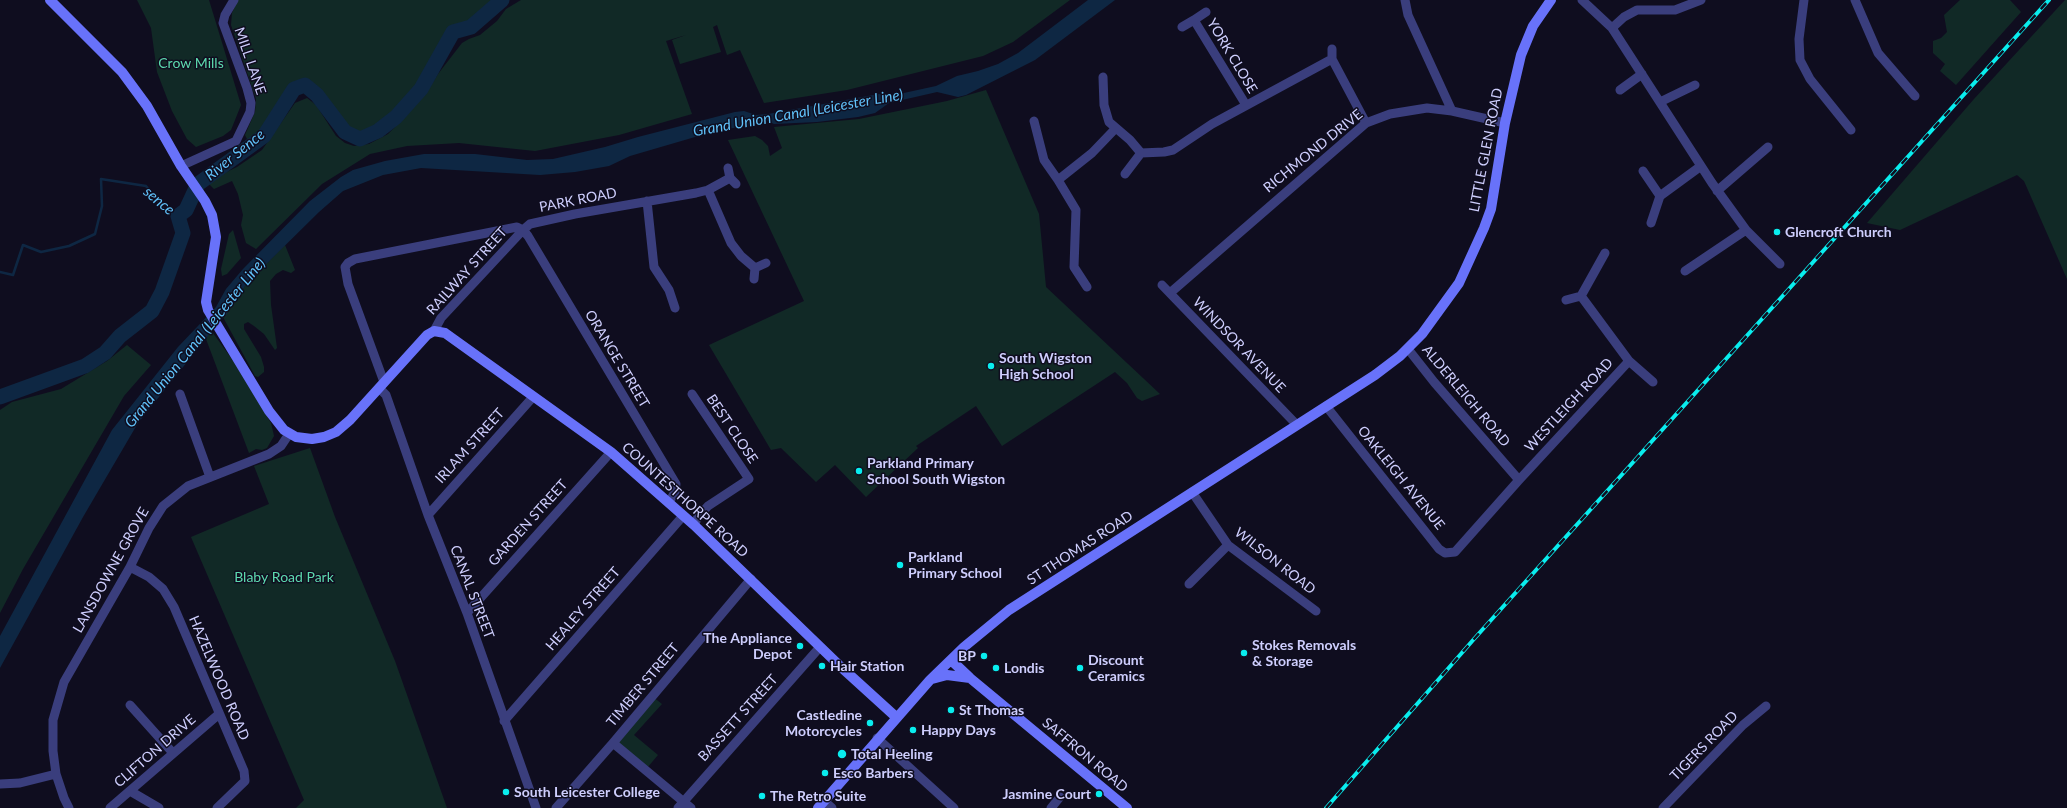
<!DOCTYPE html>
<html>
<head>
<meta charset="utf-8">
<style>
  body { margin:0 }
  canvas { display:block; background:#0f0d1f }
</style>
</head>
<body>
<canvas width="2067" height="808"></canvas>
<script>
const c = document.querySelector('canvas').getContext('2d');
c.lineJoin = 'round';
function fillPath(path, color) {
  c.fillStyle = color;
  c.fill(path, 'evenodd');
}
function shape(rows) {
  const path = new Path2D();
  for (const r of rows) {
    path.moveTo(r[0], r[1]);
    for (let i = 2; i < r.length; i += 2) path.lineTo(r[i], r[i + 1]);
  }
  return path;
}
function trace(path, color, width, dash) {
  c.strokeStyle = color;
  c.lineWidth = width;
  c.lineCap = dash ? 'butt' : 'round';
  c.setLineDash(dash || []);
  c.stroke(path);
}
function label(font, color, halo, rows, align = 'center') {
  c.font = font + ' Lato,sans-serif';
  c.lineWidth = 3;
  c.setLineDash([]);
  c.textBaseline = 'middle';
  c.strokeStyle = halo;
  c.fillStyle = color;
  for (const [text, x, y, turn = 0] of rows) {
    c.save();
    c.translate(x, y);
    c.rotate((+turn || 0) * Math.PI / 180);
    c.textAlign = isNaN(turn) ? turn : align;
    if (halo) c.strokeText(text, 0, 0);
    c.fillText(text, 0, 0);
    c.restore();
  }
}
const green = shape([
  [137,0,209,0,241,105,231,130,223,136,196,147,187,139,172,111,157,72,151,28],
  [238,0,497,0,489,11,453,30,412,94,391,120,377,129,359,135,347,131,329,100,318,89,303,83,286,93,262,129,250,139,247,139,245,135,255,112,256,99,231,25,232,13],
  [521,0,1070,0,1013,42,983,56,847,90,764,103,740,50,727,55,717,25,713,27,721,52,680,64,672,40,686,35,666,41,692,114,619,135,535,151,459,143,407,146,370,154,322,184,256,249,246,243,241,225,243,215,238,194,232,181,214,189,209,184,212,179,237,167,262,150,295,103,307,98,316,105,336,136,345,143,354,146,369,144,388,134,404,118,426,93,438,74,462,43,469,39,480,35,497,21,506,9],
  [1960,0,2010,0,2021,12,1956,85,1940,71,1945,64,1933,53,1933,41,1941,38,1947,32,1944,15],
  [2065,0,2067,0,2067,279,2024,181,2017,175,1900,230,1867,223,1974,99],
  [986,90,1039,214,1046,287,1160,394,1142,401,1137,398,1127,383,1115,372,1002,446,976,406,916,446,918,448,866,497,835,465,816,482,781,448,771,450,709,345,804,301,728,140,755,136,762,140,768,146,770,156,782,148,774,127,859,119,947,101],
  [233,230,241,258,227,274,222,276,221,269,229,234],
  [285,245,295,270,291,273,283,270,276,274,270,281,271,305,277,348,275,350,264,334,254,326,248,322,244,324,244,329,261,357,264,367,264,372,258,377,255,376,223,317,247,283],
  [210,329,234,362,271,423,274,436,267,448,262,450,256,449,249,453,206,339],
  [127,345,151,365,124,396,23,569,0,613,0,410,12,402,61,389,107,361],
  [310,448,335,517,395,661,447,808,296,808,304,800,191,537,269,504,254,466],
  [653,697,662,704,634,735,658,755,647,768,615,740]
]);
const water = shape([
  [1088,0,1115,0,1035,60,966,95,958,97,937,92,889,103,875,113,858,117,817,122,774,124,768,121,761,121,754,126,733,128,695,137,630,156,609,166,575,172,540,175,421,168,383,175,343,191,319,212,247,283,226,315,211,329,208,336,138,423,83,517,0,668,0,636,112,430,178,347,216,307,226,289,243,269,310,201,341,177,353,170,385,161,424,154,475,154,527,160,553,159,605,147,638,137,735,112,744,111,756,115,768,114,879,94,890,96,936,86,957,76,978,71,998,64,1018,53]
]);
const stream = shape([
  [0,272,13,275,23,245,41,252,69,246,95,234,102,206,101,179,146,186,164,209,178,216]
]);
const river = shape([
  [0,397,85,366,105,353,120,336,152,311,162,292,183,233,178,216,186,210,198,184,264,136,294,89,305,85,317,95,345,132,360,139,378,131,396,117,421,89,453,32,471,27,502,0]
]);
const street = shape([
  [1405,0,1408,15,1452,111],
  [1582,0,1612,28,1712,183,1746,230,1780,264],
  [1804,0,1799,39,1800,60,1810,79,1851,130],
  [1855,0,1878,53,1915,96],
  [1206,12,1194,20,1246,105],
  [1182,27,1194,20],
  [1612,28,1624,17,1637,10,1675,10,1701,0],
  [1332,49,1332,59,1366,123],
  [1103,77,1104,105,1109,122,1130,140,1141,153,1164,152,1173,150,1212,124,1332,59],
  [1620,90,1642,74],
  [1660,102,1695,85],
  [1034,121,1044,160,1058,180],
  [181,166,236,141,250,112,251,103,247,88,223,23,225,15,234,0],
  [728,168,730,178,736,184],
  [1643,171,1660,196,1651,223],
  [1125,174,1141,153],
  [708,190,731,243,741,256,755,268],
  [1717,191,1768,147],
  [1660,196,1701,166],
  [647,201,654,267,669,290,675,308],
  [1685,271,1746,230],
  [754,279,755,268,766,263],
  [1162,285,1297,425],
  [1087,287,1074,267,1076,210,1058,180,1092,153,1115,129],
  [1170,293,1366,123,1390,114,1427,108,1452,111,1505,123],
  [1566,300,1581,296],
  [434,331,441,318,523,230,528,236,676,484,675,492,669,502],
  [1408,349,1434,382,1519,480],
  [1629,361,1653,382],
  [384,382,348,284,345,267,348,263,355,259,517,227,523,230,530,224,575,214,696,193,708,190,730,178],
  [379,388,386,395,428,515,467,613,536,808],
  [180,394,210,477],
  [692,394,749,479,708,506,698,517,694,525],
  [1326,406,1439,549,1445,553,1455,552,1519,480,1629,361,1581,296,1605,253],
  [1192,492,1228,545,1316,611],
  [428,515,533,397],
  [130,567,149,577,163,589,174,607,244,771,245,781,217,808],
  [1189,584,1228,545],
  [467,613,611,452],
  [130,705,173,753],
  [504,721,683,516],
  [877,738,954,808],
  [613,743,691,808],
  [0,784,20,783,56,774],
  [130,791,159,808],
  [824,801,832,808],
  [69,808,64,798,56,774,53,751,53,720,64,682,130,567,149,528,163,506,188,486,269,454,281,446,289,434],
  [110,808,219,714],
  [556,808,613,743,751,579],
  [678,808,820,647],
  [1051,808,1060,797],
  [1663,808,1743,725,1766,706]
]);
const secondary = shape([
  [50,0,122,72,147,106,181,166,205,201,212,215,216,237,206,302,208,310,269,411,284,430,296,437,312,439,324,437,336,432,350,420,427,335,434,331,445,333,611,452,694,525,841,667,896,717],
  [951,660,970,678,1127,808],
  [932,679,947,675,970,678],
  [818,808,930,680,964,647,1009,610,1375,375,1400,356,1422,334,1459,283,1484,228,1491,209,1505,123,1521,55,1533,26,1551,0]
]);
const rail = shape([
  [1326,808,1474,639,2049,0]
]);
const markers = [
  [1777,232,4,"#09edee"],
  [991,366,4,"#09edee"],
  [859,471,4,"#09edee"],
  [900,565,4,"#09edee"],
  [800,646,4,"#09edee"],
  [1244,653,4,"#09edee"],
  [984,656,4,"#09edee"],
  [822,666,4,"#09edee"],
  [996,668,4,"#09edee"],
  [1080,668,4,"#09edee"],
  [951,710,4,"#09edee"],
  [870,723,4,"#09edee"],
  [913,730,4,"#09edee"],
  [842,754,5,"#09edee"],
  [825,773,4,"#09edee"],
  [506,792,4,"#09edee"],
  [1099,794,4,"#09edee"],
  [762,796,4,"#09edee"]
];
const streetNames = [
  ["YORK CLOSE",1232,56,59],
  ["MILL LANE",250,61,71],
  ["LITTLE GLEN ROAD",1486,150,-79],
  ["RICHMOND DRIVE",1313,151,-39],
  ["PARK ROAD",578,200,-11],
  ["RAILWAY STREET",467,271,-48],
  ["WINDSOR AVENUE",1239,345,46],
  ["ORANGE STREET",617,359,59],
  ["ALDERLEIGH ROAD",1466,396,50],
  ["WESTLEIGH ROAD",1569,405,-47],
  ["BEST CLOSE",732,429,56],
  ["IRLAM STREET",470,446,-48],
  ["OAKLEIGH AVENUE",1401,478,51],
  ["COUNTESTHORPE ROAD",685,500,42],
  ["GARDEN STREET",528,523,-48],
  ["ST THOMAS ROAD",1080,548,-33],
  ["WILSON ROAD",1275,561,38],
  ["LANSDOWNE GROVE",111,570,-61],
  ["CANAL STREET",472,592,69],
  ["HEALEY STREET",583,609,-49],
  ["HAZELWOOD ROAD",219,678,67],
  ["TIMBER STREET",643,685,-50],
  ["BASSETT STREET",738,718,-48],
  ["TIGERS ROAD",1704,746,-46],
  ["CLIFTON DRIVE",155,751,-41],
  ["SAFFRON ROAD",1085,755,40]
];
const parkNames = [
  ["Crow Mills",191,63],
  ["Blaby Road Park",284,577]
];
const poiNames = [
  ["Glencroft Church",1785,232],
  ["South Wigston",999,358],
  ["High School",999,374],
  ["Parkland Primary",867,463],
  ["School South Wigston",867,479],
  ["Parkland",908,557],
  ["Primary School",908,573],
  ["The Appliance",792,638,"right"],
  ["Depot",792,654,"right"],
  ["Stokes Removals",1252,645],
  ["& Storage",1252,661],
  ["BP",976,656,"right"],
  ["Discount",1088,660],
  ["Ceramics",1088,676],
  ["Hair Station",830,666],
  ["Londis",1004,668],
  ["St Thomas",959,710],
  ["Castledine",862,715,"right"],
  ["Motorcycles",862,731,"right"],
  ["Happy Days",921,730],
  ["Total Heeling",851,754],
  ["Esco Barbers",833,773],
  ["South Leicester College",514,792],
  ["Jasmine Court",1091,794,"right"],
  ["The Retro Suite",770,796]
];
const waterNames = [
  ["Grand Union Canal (Leicester Line)",798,113,-10],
  ["River Sence",235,155,-39],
  ["sence",159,201,40],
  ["Grand Union Canal (Leicester Line)",195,343,-51]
];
fillPath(green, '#112926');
fillPath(water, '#0e2743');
trace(stream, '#0e2743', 2.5);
trace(river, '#0e2743', 15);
trace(street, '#3a3e7d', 9);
trace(secondary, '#6872fa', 10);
trace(rail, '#09edee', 4);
trace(rail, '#0f0d1f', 2.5, [8]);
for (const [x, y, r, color] of markers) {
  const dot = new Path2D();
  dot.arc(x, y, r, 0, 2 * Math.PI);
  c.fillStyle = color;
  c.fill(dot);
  trace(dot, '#0f0d1f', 1.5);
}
label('14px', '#cecefd', '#0f0d1f', streetNames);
label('14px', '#5ddaaf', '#0f0d1f', parkNames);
label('bold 14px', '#cecefd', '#0f0d1f', poiNames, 'left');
label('italic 15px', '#60c1f9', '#0f0d1f', waterNames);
</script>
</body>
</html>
